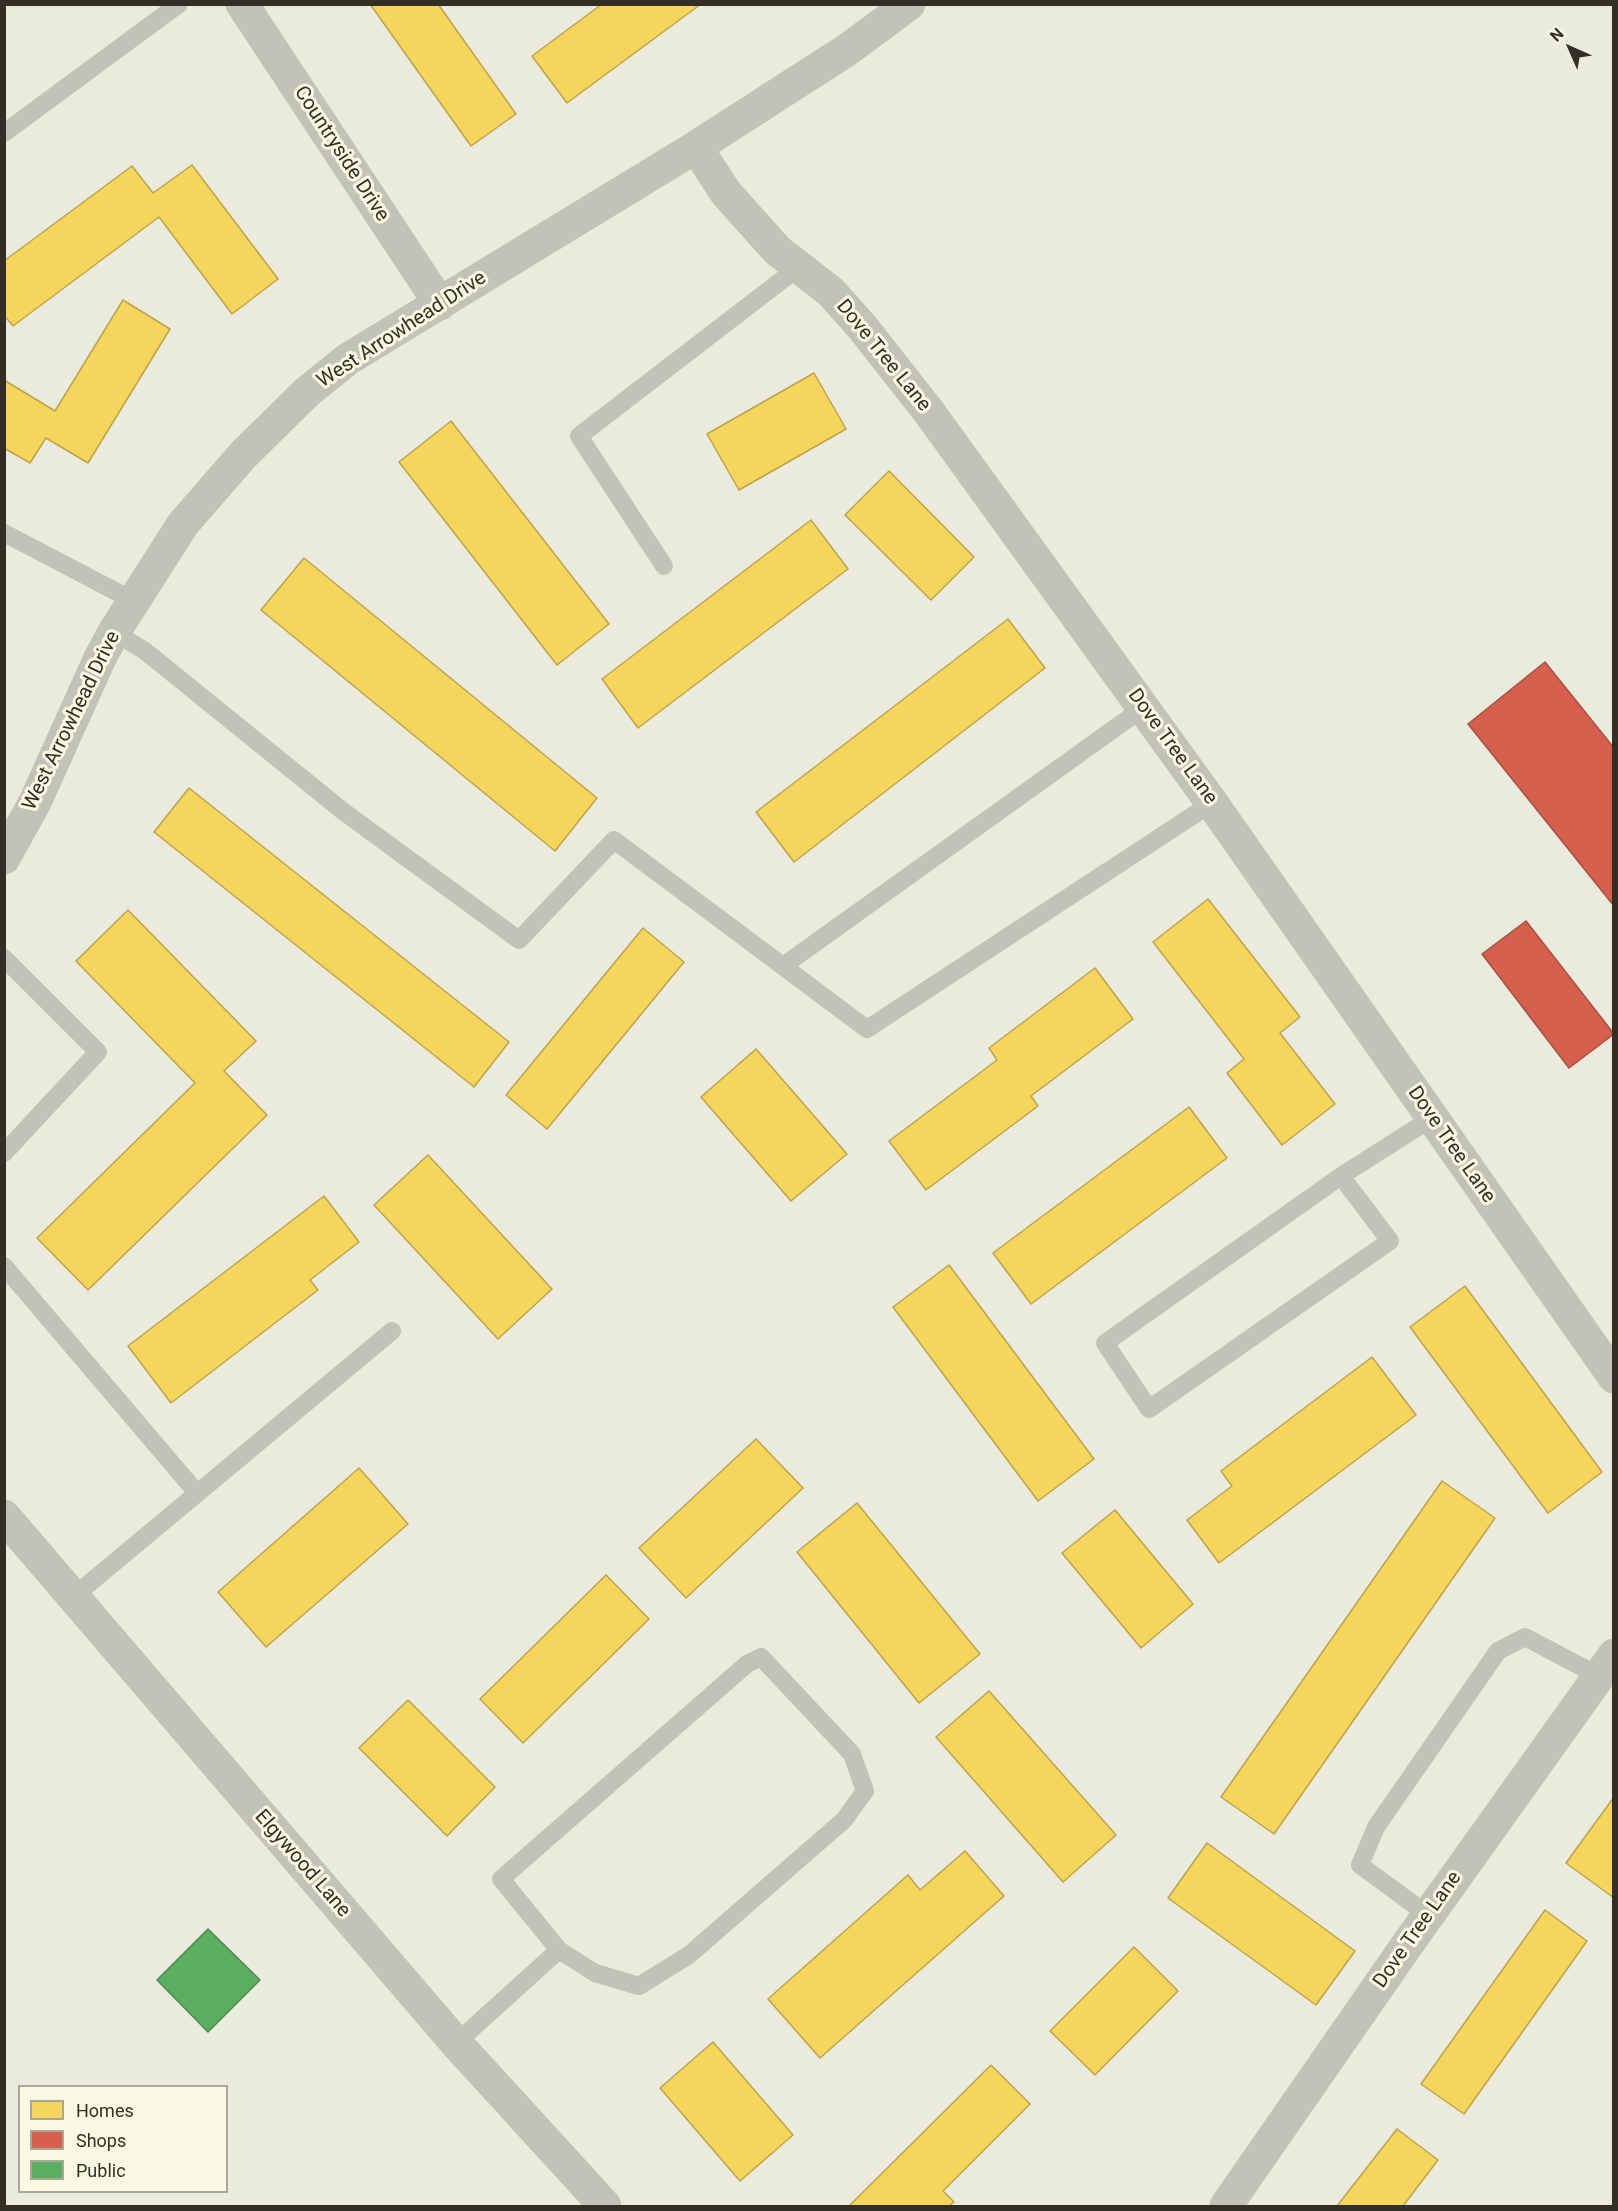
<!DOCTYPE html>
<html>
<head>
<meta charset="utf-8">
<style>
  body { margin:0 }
  #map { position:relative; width:1618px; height:2211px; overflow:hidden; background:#eaeadd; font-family:Roboto,sans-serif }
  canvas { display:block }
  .frame { position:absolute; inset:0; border:6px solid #332f25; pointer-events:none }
  .legend { position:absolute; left:18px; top:2085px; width:210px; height:108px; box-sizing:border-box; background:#f8f8e3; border:2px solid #a9a897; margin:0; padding:8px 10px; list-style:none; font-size:18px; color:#332f25 }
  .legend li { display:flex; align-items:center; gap:12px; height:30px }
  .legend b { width:30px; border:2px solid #a9a897 }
  .north { position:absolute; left:1540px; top:18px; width:60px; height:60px; -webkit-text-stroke:4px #f8f8e3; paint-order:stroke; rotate:315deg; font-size:16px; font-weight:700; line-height:24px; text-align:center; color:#332f25 }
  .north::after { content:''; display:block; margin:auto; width:21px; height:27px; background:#332f25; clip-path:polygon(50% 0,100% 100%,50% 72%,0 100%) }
</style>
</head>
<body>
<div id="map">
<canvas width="1618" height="2211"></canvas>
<div class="frame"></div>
<ul class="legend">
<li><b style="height:16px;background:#f6d55c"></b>Homes</li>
<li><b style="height:16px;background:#d6604d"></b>Shops</li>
<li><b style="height:16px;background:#5aae61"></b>Public</li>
</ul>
<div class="north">N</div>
</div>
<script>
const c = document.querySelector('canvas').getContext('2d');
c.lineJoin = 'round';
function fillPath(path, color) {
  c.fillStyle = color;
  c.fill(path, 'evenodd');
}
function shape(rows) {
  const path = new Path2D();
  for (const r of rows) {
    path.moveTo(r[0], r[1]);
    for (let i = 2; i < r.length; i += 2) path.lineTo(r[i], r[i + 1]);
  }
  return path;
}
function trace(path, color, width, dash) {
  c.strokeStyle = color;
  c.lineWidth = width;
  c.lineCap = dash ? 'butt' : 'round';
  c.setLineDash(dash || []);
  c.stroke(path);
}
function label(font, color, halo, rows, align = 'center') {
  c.font = font + ' Roboto,sans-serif';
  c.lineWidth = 6;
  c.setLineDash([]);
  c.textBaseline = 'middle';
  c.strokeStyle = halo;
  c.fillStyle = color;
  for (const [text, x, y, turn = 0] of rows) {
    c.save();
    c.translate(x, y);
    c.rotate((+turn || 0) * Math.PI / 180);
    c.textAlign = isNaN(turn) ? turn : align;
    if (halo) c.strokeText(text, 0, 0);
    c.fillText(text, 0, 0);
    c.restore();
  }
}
const homes = shape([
  [370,4,438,4,516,114,471,146,370,4],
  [602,4,701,4,567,103,532,56,602,4],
  [192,165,278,279,232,314,159,217,13,326,4,315,4,261,132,166,153,193,192,165],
  [123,300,170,329,88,463,46,438,30,463,4,448,4,380,55,411,123,300],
  [814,373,846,429,739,490,707,434,814,373],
  [451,421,609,624,557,665,399,462,451,421],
  [889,471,974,557,931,600,845,515,889,471],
  [811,520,848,569,638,728,602,679,811,520],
  [304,558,597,798,555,851,261,610,304,558],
  [1008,619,1045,668,794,862,756,812,1008,619],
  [189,788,509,1042,474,1087,154,832,189,788],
  [1208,899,1300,1017,1280,1033,1335,1104,1282,1145,1227,1073,1244,1059,1153,942,1208,899],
  [128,910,256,1041,224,1071,267,1115,88,1290,37,1238,195,1083,76,961,128,910],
  [643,928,684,962,547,1129,506,1095,643,928],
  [1095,968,1133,1019,1031,1096,1038,1106,926,1190,889,1141,997,1060,989,1048,1095,968],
  [756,1049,847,1154,791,1201,701,1097,756,1049],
  [1189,1107,1227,1158,1031,1304,993,1253,1189,1107],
  [428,1155,552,1289,498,1339,374,1205,428,1155],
  [324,1196,359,1242,310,1280,318,1290,171,1403,128,1346,324,1196],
  [949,1265,1094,1459,1038,1501,893,1307,949,1265],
  [1465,1286,1602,1472,1548,1513,1410,1327,1465,1286],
  [1372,1357,1416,1415,1219,1563,1187,1520,1232,1486,1221,1471,1372,1357],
  [756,1439,803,1488,686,1598,639,1548,756,1439],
  [359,1468,408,1524,266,1647,218,1592,359,1468],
  [1442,1481,1495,1518,1274,1834,1221,1797,1442,1481],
  [857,1503,980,1654,919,1703,797,1552,857,1503],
  [1115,1510,1193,1604,1141,1648,1062,1553,1115,1510],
  [606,1575,649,1619,523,1743,480,1699,606,1575],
  [989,1691,1116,1835,1063,1882,936,1737,989,1691],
  [408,1700,495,1787,447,1836,359,1748,408,1700],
  [1614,1797,1614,1898,1566,1863,1614,1797],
  [1207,1843,1355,1951,1316,2005,1168,1898,1207,1843],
  [965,1851,1004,1896,820,2058,768,1999,908,1875,920,1890,965,1851],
  [1545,1910,1587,1941,1464,2114,1421,2084,1545,1910],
  [1134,1947,1178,1991,1095,2075,1050,2031,1134,1947],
  [713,2042,793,2135,740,2181,660,2088,713,2042],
  [991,2065,1030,2104,943,2191,954,2202,949,2206,849,2206,991,2065],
  [1397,2129,1438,2160,1403,2206,1337,2206,1397,2129]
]);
const shops = shape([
  [1545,662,1614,748,1614,906,1468,724,1545,662],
  [1526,921,1614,1034,1569,1068,1482,954,1526,921]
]);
const public = shape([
  [208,1929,260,1980,208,2032,157,1980,208,1929]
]);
const service = shape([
  [4,133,179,4],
  [4,533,134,601],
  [664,566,579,436,799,267],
  [114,632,145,651,344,812,519,940,614,840,867,1029,1212,803],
  [4,958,98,1052,4,1153],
  [783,966,1143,708],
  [1341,1176,1390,1241,1149,1409,1105,1343,1341,1176,1432,1118],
  [4,1266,197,1493],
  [74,1596,392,1331],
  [1428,1915,1360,1865,1376,1827,1498,1651,1525,1637,1599,1676],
  [456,2043,559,1950,501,1879,747,1664,761,1657,852,1754,865,1791,844,1820,689,1955,639,1986,595,1973,559,1950]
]);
const minor = shape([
  [242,4,440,304],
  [696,147,726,193,777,250,831,292,863,328,929,412,1212,803,1614,1377],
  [4,858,35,802,100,658,114,632,183,524,243,455,307,392,348,359,696,147,847,50,909,4],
  [4,1516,456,2043,605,2206],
  [1226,2206,1407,1945,1614,1655]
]);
const streetNames = [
  ["Countryside Drive",341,154,57],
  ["West Arrowhead Drive",402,330,-33],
  ["Dove Tree Lane",883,356,51],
  ["West Arrowhead Drive",72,721,-64],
  ["Dove Tree Lane",1172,747,54],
  ["Dove Tree Lane",1451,1145,55],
  ["Elgywood Lane",302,1864,49],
  ["Dove Tree Lane",1418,1930,-55]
];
fillPath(homes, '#f6d55c');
trace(homes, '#bca34c', 1.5);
fillPath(shops, '#d6604d');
trace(shops, '#a55141', 1.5);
fillPath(public, '#5aae61');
trace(public, '#4e884f', 1.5);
trace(service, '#c3c2b6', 18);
trace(minor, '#c3c2b6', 33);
label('20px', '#332f25', '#f8f8e3', streetNames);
</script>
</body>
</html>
